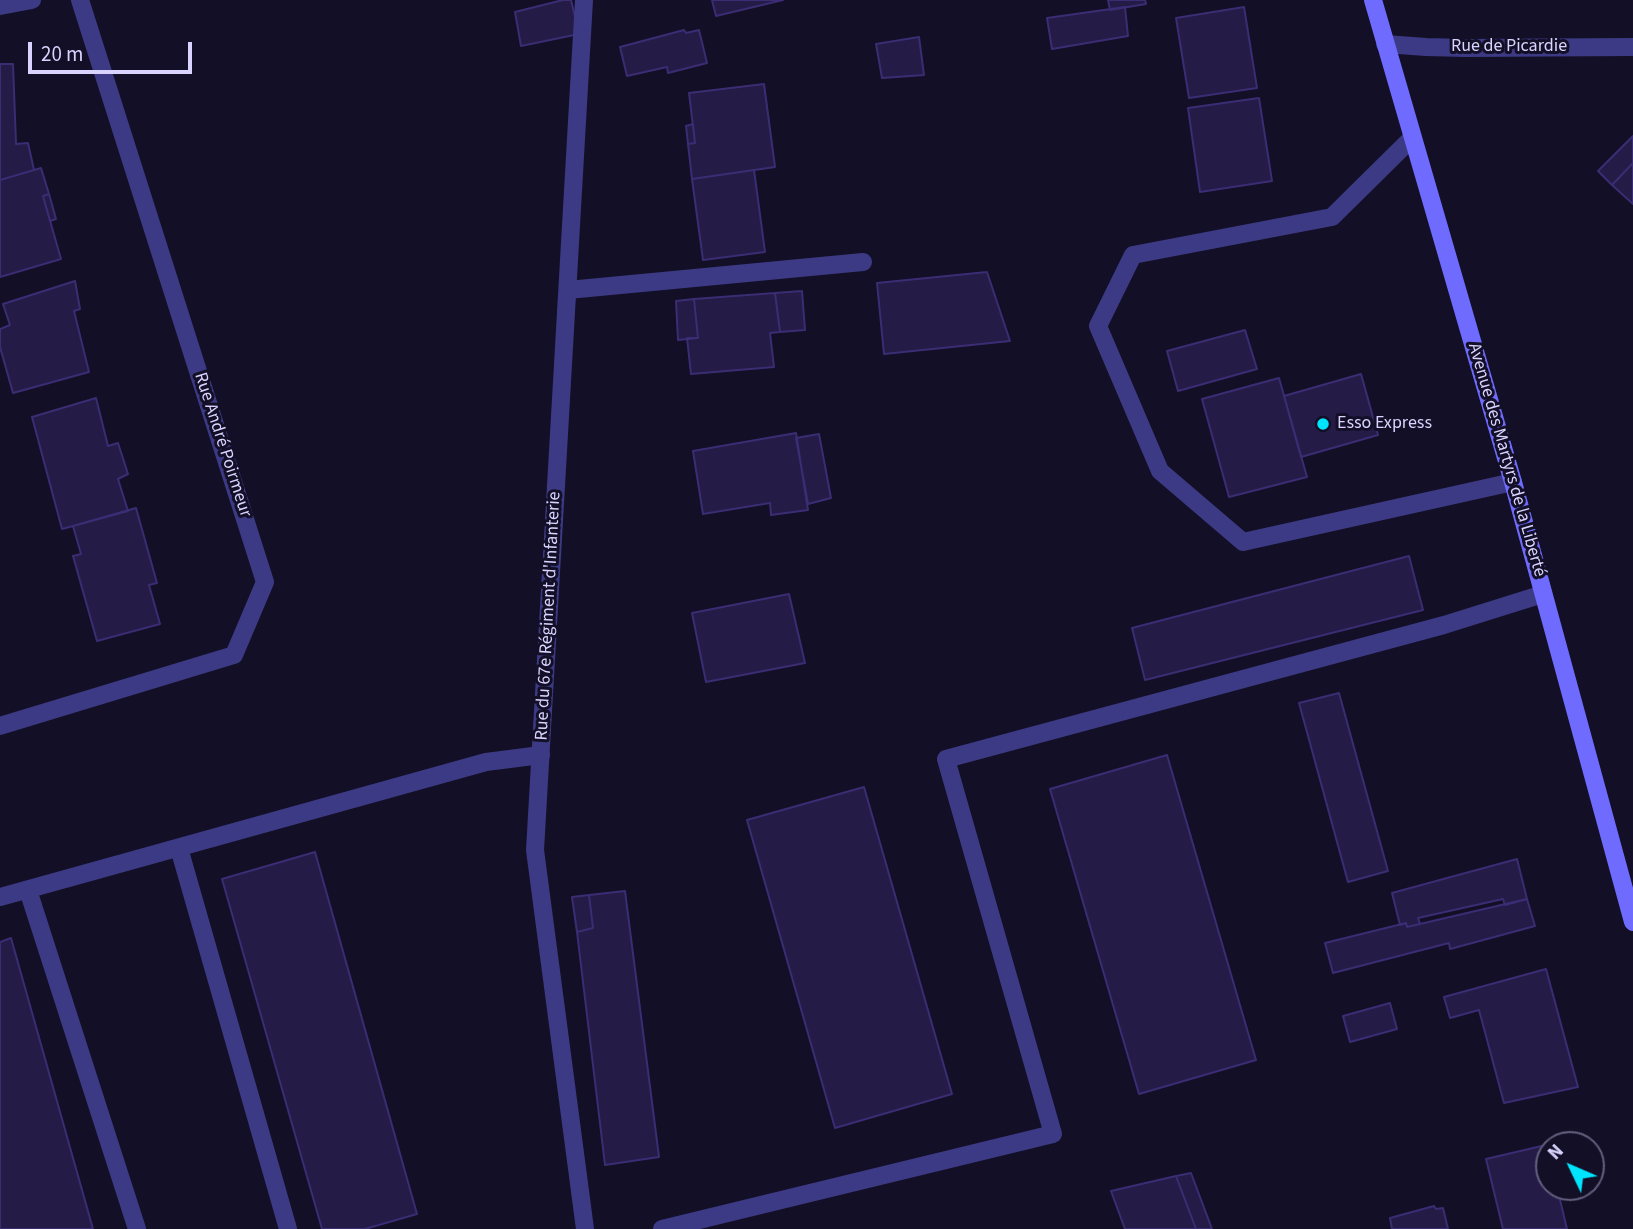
<!DOCTYPE html>
<html>
<head>
<meta charset="utf-8">
<style>
  body { margin:0 }
  #map { position:relative; width:1633px; height:1229px; overflow:hidden; background:#130f26; font-family:"Source Sans 3",sans-serif }
  canvas { display:block }
  .north { position:absolute; left:1535px; top:1131px; width:70px; height:70px; box-sizing:border-box; background:#130f26; border:2px solid #625e7d; border-radius:50%; rotate:314deg; font-size:19px; font-weight:700; line-height:28px; text-align:center; color:#d9d4ff }
  .north::after { content:''; display:block; margin:auto; width:24px; height:32px; background:#00e5ff; clip-path:polygon(50% 0,100% 100%,50% 72%,0 100%) }
  .scale { position:absolute; left:28px; top:42px; width:164px; height:32px; box-sizing:border-box; border:4px solid #d9d4ff; border-top:0; padding-left:9px; font-size:21px; line-height:24px; white-space:nowrap; color:#d9d4ff; -webkit-text-stroke:5px #130f26; paint-order:stroke }
</style>
</head>
<body>
<div id="map">
<canvas width="1633" height="1229"></canvas>
<div class="north">N</div>
<div class="scale">20 m</div>
</div>
<script>
const c = document.querySelector('canvas').getContext('2d');
c.lineJoin = 'round';
function fillPath(path, color) {
  c.fillStyle = color;
  c.fill(path, 'evenodd');
}
function shape(rows) {
  const path = new Path2D();
  for (const r of rows) {
    path.moveTo(r[0], r[1]);
    for (let i = 2; i < r.length; i += 2) path.lineTo(r[i], r[i + 1]);
  }
  return path;
}
function trace(path, color, width, dash) {
  c.strokeStyle = color;
  c.lineWidth = width;
  c.lineCap = dash ? 'butt' : 'round';
  c.setLineDash(dash || []);
  c.stroke(path);
}
function label(font, color, halo, rows, align = 'center') {
  c.font = font + ' "Source Sans 3",sans-serif';
  c.lineWidth = 6;
  c.setLineDash([]);
  c.textBaseline = 'middle';
  c.strokeStyle = halo;
  c.fillStyle = color;
  for (const [text, x, y, turn = 0] of rows) {
    c.save();
    c.translate(x, y);
    c.rotate((+turn || 0) * Math.PI / 180);
    c.textAlign = isNaN(turn) ? turn : align;
    if (halo) c.strokeText(text, 0, 0);
    c.fillText(text, 0, 0);
    c.restore();
  }
}
const building = shape([
  [563,0,571,0,579,34,521,46,515,12,563,0],
  [712,0,783,0,716,16,712,0],
  [1108,0,1145,0,1146,4,1110,10,1108,0],
  [1125,7,1128,36,1052,49,1047,18,1125,7],
  [1244,7,1257,88,1189,98,1176,18,1244,7],
  [684,30,686,33,699,30,707,63,668,73,667,67,627,76,620,47,684,30],
  [919,37,924,75,882,78,876,44,919,37],
  [0,64,13,64,16,144,28,143,34,170,0,180,0,64],
  [764,84,775,167,692,179,688,144,695,143,689,93,764,84],
  [1259,98,1272,181,1200,192,1188,108,1259,98],
  [693,124,695,143,688,144,686,126,693,124],
  [1633,136,1633,163,1612,185,1598,171,1633,136],
  [1633,163,1633,204,1612,185,1633,163],
  [41,168,49,194,43,196,61,259,0,277,0,180,41,168],
  [754,170,765,252,703,260,692,179,754,170],
  [49,194,56,219,50,221,43,196,49,194],
  [987,272,1010,341,884,354,877,283,987,272],
  [75,281,80,309,74,311,89,372,13,393,0,347,0,329,10,325,3,304,75,281],
  [802,291,805,330,780,332,775,293,802,291],
  [775,293,780,332,770,333,774,367,691,374,687,338,698,338,694,299,775,293],
  [694,299,698,338,678,340,676,301,694,299],
  [1245,330,1257,369,1178,391,1167,351,1245,330],
  [1361,374,1378,435,1301,457,1284,396,1361,374],
  [1279,378,1307,477,1229,497,1202,399,1279,378],
  [96,398,108,446,118,443,128,474,118,479,128,511,62,529,32,417,96,398],
  [796,433,808,510,771,515,770,503,703,514,693,451,796,433],
  [819,434,831,498,808,504,796,438,819,434],
  [136,508,157,583,149,585,160,624,97,641,73,556,81,554,73,526,136,508],
  [1409,556,1423,610,1145,680,1132,628,1409,556],
  [789,594,805,663,706,682,692,613,789,594],
  [1339,693,1388,871,1348,882,1299,703,1339,693],
  [1167,755,1256,1060,1139,1094,1050,789,1167,755],
  [864,787,952,1094,835,1128,747,820,864,787],
  [315,852,417,1214,365,1229,322,1229,222,879,315,852],
  [1517,859,1527,899,1505,905,1503,899,1418,918,1420,924,1407,927,1406,923,1400,925,1392,893,1517,859],
  [625,891,659,1157,605,1165,577,932,593,928,589,895,625,891],
  [589,895,593,928,577,932,572,897,589,895],
  [1527,899,1535,926,1450,949,1449,943,1333,973,1325,943,1406,923,1407,927,1527,899],
  [11,938,93,1229,0,1229,0,942,11,938],
  [1546,969,1578,1087,1504,1103,1479,1010,1450,1018,1444,997,1546,969],
  [1390,1003,1397,1029,1350,1042,1343,1016,1390,1003],
  [1546,1145,1549,1157,1549,1187,1557,1187,1567,1229,1503,1229,1486,1159,1546,1145],
  [1191,1173,1212,1229,1196,1229,1176,1176,1191,1173],
  [1176,1176,1196,1229,1125,1229,1111,1191,1176,1176],
  [1434,1206,1436,1209,1443,1208,1448,1229,1392,1229,1390,1218,1434,1206]
]);
const lane = shape([
  [1412,138,1332,217,1133,255,1098,326,1160,471,1243,542,1513,482],
  [568,290,863,262],
  [179,848,288,1229],
  [28,890,137,1229],
  [0,897,486,762,541,755],
  [662,1229,1053,1134,946,759,1444,625,1543,594]
]);
const street = shape([
  [584,0,535,850,585,1229],
  [0,6,32,0],
  [1385,44,1426,47,1465,48,1633,47],
  [0,726,234,655,265,582,80,0]
]);
const secondary = shape([
  [1373,0,1513,482,1633,922]
]);
const markers = [
  [1323,424,7,"#00e5ff"]
];
const streetNames = [
  ["Rue de Picardie",1509,47],
  ["Rue André Poirmeur",222,445,72],
  ["Avenue des Martyrs de la Liberté",1506,460,74],
  ["Rue du 67e Régiment d'Infanterie",549,616,-87]
];
const poiNames = [
  ["Esso Express",1337,424]
];
fillPath(building, '#241b47');
trace(building, '#3b2d73', 2);
trace(lane, '#3d3a85', 18);
trace(street, '#3d3a85', 18);
trace(secondary, '#6f6bff', 18);
for (const [x, y, r, color] of markers) {
  const dot = new Path2D();
  dot.arc(x, y, r, 0, 2 * Math.PI);
  c.fillStyle = color;
  c.fill(dot);
  trace(dot, '#130f26', 2.5);
}
label('18px', '#d9d4ff', '#130f26', streetNames);
label('18px', '#d9d4ff', '#130f26', poiNames, 'left');
</script>
</body>
</html>
